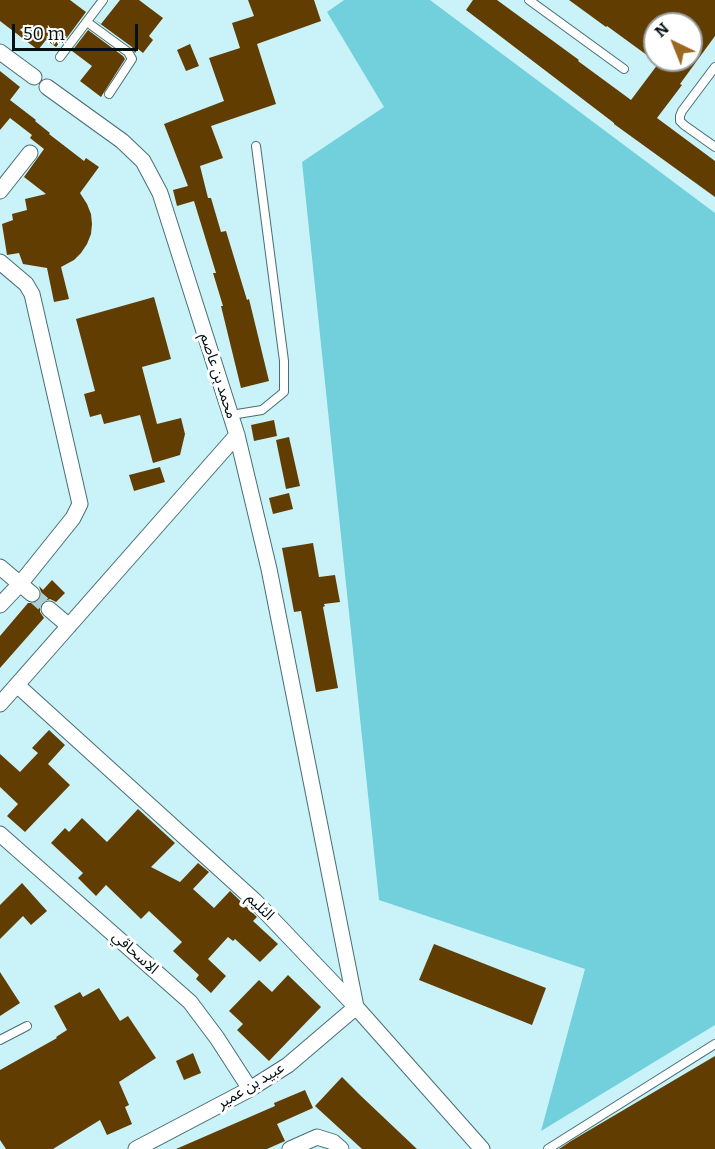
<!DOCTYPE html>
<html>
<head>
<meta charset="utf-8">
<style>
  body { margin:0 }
  #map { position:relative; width:715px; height:1149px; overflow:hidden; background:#c9f3f8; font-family:Bitter,serif }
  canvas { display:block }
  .north { position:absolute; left:643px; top:12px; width:60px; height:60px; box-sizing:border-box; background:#fff; border:2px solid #9aa0a1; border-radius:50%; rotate:317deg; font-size:16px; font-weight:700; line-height:24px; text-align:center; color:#031113 }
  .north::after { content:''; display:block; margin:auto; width:21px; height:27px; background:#9c681f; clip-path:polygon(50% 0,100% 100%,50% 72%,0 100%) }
  .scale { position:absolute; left:12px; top:24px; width:126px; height:27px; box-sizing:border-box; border:3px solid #031113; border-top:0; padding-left:8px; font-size:18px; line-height:21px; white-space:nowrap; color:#031113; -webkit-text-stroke:4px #fff; paint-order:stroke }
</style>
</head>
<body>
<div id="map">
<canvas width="715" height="1149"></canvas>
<div class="north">N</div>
<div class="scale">50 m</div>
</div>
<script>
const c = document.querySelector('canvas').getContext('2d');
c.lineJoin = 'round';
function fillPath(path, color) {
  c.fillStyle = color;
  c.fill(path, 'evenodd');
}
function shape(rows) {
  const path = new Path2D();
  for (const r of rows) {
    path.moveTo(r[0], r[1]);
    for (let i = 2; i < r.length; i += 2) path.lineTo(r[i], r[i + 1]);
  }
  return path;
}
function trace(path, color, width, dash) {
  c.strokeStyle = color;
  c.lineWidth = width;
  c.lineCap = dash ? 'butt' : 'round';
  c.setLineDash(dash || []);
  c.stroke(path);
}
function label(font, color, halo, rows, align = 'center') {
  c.font = font + ' Bitter,"Noto Sans Arabic",serif';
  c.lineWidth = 6;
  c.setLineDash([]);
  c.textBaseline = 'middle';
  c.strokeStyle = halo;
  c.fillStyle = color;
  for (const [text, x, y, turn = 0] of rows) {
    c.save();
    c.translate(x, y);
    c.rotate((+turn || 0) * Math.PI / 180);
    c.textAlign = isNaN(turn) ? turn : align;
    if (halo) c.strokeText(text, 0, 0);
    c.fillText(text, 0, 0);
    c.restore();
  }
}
const green = shape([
  [344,0,430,0,715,213,715,1025,541,1131,585,969,379,900,302,162,384,107,327,12]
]);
const building = shape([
  [0,0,70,0,86,12,63,43,60,42,56,47,46,40,38,50,0,21],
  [120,0,139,0,163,18,149,36,153,40,143,53,138,49,135,53,132,47,95,20,101,24],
  [248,0,314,0,321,21,257,44,276,104,211,126,223,158,200,166,208,198,211,198,221,232,226,231,247,300,249,299,269,381,241,388,221,306,223,306,213,273,216,273,194,201,177,206,173,190,188,186,164,124,224,101,209,58,240,48,232,23,254,16],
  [473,0,497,0,579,60,578,61,631,100,661,60,691,60,691,24,655,24,655,61,607,26,606,27,569,0,715,0,715,36,680,84,682,85,657,118,715,161,715,197,614,124,614,123,466,10],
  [88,30,123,56,125,59,101,97,80,81,92,66,72,51],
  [190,44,199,66,186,71,177,50],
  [0,71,20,87,10,100,36,120,35,121,50,133,49,134,84,161,86,158,99,167,80,193,87,204,91,214,92,224,91,234,87,244,81,253,74,260,61,267,69,299,54,302,47,268,23,264,19,253,7,255,2,224,13,220,12,214,27,210,25,199,46,194,24,177,44,149,30,138,32,135,10,118,0,130],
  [154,297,171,359,142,367,157,424,181,418,185,434,180,455,153,463,140,415,104,424,101,414,90,417,84,394,95,391,76,319],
  [274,420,277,436,254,441,251,425],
  [289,437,300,486,286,489,276,440],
  [160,467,165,482,134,491,129,475],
  [289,493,293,509,273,514,269,498],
  [313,543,319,577,335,575,340,602,324,604,325,606,323,607,338,688,316,692,301,611,294,612,282,548],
  [52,580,65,593,56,602,50,599,42,602,40,607,40,612,44,618,0,668,0,636,28,603,35,603,40,600,42,595,39,586,43,590],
  [49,730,65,745,48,764,70,785,25,832,7,816,18,804,0,787,0,754,20,772,38,753,32,748],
  [138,809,175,843,151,867,180,882,198,863,209,872,193,889,214,908,230,891,257,917,253,921,278,944,260,962,235,939,233,941,228,937,208,959,226,976,211,993,196,979,199,975,173,951,182,942,149,911,141,919,106,885,96,896,78,878,83,873,51,843,65,828,69,832,82,818,107,842],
  [22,883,47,911,31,925,23,916,0,939,0,905],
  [434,944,546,988,532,1025,419,980],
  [0,972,20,1003,0,1016],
  [288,975,321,1007,269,1061,237,1030,243,1024,229,1011,259,980,272,992],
  [99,988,120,1021,128,1016,156,1058,119,1082,129,1105,125,1107,132,1124,107,1135,100,1120,53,1149,6,1149,0,1140,0,1070,57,1038,56,1037,67,1030,54,1006,80,992,83,997],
  [193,1053,201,1073,184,1080,176,1061],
  [715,1056,715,1149,559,1149,571,1141],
  [342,1077,361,1096,417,1149,362,1149,315,1106],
  [305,1090,313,1108,277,1124,285,1141,267,1149,176,1149,275,1106,274,1103]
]);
const streetTunnel = shape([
  [32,594,49,609]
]);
const lane = shape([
  [529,0,624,69],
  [87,22,128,52,132,59,109,94],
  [60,57,103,0],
  [715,67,682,111,680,116,680,121,684,125,715,147],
  [231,415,262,410,284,392,284,361,256,146],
  [0,1040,27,1026],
  [548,1149,715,1044]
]);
const street = shape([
  [0,52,34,77],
  [47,87,122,141,143,161,160,193,237,435,269,569,356,1007,288,1065,250,1089,136,1149],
  [0,191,30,153],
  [0,262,26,284,32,294,80,504,73,518,20,584,0,605],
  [0,567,32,594],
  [49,609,69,626],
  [17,685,255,901,356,1007,482,1149],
  [0,704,237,435],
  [0,834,190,1002,217,1038,250,1089],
  [290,1149,317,1137,333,1142,341,1149]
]);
const streetNames = [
  ["محمد بن عاصم",218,376,72],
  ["الثليم",260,907,45],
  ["الاسحاقي",135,953,42],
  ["عبيد بن عمير",251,1086,-31]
];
fillPath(green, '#71d0dc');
fillPath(building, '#623d02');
trace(streetTunnel, '#abd1d6', 15, [15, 8]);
trace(lane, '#486e73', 10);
trace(street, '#486e73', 17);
trace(lane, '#fff', 8);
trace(street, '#fff', 15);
label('15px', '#031113', '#fff', streetNames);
</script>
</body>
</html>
